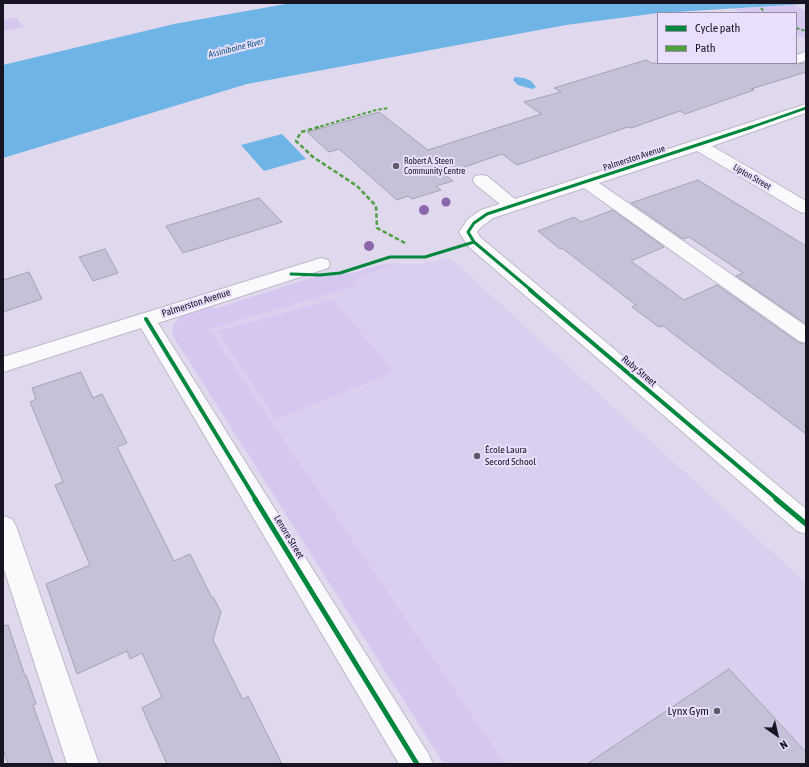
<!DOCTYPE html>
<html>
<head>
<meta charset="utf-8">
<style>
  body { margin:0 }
  #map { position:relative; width:809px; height:767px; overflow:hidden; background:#e0d8ed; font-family:"Asap Condensed",sans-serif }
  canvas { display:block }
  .frame { position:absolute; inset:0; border:4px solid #191421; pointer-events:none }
  .legend { position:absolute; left:657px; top:12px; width:140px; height:52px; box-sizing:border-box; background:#e9dffd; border:1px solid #968ea5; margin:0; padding:5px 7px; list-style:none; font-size:12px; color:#191421 }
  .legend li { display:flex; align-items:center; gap:8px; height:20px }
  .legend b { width:20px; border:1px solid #968ea5 }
  .north { position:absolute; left:757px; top:715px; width:40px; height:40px; -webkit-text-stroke:3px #e9dffd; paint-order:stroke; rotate:146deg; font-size:11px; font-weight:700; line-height:16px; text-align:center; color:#191421 }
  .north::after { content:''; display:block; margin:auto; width:14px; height:18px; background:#191421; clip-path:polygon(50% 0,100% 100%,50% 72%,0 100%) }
</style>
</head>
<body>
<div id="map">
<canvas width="809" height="767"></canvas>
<div class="frame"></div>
<ul class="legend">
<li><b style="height:5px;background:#00873e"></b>Cycle path</li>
<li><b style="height:5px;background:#4fa041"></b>Path</li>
</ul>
<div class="north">N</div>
</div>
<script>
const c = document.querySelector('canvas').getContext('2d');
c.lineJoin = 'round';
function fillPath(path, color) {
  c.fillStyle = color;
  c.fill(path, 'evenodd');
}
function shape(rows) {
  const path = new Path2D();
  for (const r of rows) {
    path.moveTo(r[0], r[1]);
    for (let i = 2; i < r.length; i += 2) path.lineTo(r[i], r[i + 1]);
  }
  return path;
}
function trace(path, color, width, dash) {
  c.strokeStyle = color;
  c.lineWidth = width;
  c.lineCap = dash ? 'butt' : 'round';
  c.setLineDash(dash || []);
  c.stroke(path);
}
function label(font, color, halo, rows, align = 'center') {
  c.font = font + ' "Asap Condensed",sans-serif';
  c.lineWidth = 4;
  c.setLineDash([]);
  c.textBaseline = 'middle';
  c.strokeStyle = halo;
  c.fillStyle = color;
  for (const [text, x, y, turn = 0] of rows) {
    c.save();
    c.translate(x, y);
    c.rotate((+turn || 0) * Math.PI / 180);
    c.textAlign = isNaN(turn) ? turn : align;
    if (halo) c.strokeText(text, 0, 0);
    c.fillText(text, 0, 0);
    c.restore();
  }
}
const built = shape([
  [450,258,806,583,806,764,499,764,201,328,352,273,390,263,418,264]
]);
const green = shape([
  [794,5,806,11,806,39,796,35,796,13,743,13,733,9],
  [16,17,24,27,3,31,3,20],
  [390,263,388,266,357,277,355,286,208,329,505,764,444,764,173,336,172,327,176,321,184,313,203,306,217,308,320,275,352,273],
  [333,300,394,372,276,419,217,331]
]);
const water = shape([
  [291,3,806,3,806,4,658,13,566,25,247,84,3,158,3,65,174,24],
  [515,77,524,78,531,81,536,87,532,89,518,85,513,80],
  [282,134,306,159,264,171,241,145]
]);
const building = shape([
  [646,60,652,63,794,63,796,64,806,63,806,72,751,89,754,90,685,114,680,111,631,128,628,127,517,165,502,154,444,174,453,181,436,186,441,190,412,199,408,196,397,200,339,149,329,152,307,132,379,112,428,150,541,114,524,102,561,92,554,88,646,60],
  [698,180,806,246,806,324,736,276,743,273,689,237,683,239,631,203,698,180],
  [259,198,282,222,183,253,166,226,259,198],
  [613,210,664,247,631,261,684,300,717,285,798,342,806,344,806,434,663,326,659,327,632,307,636,305,562,248,560,249,538,231,574,217,581,222,613,210],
  [105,249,118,273,93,281,79,257,105,249],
  [29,272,42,299,3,312,3,280,29,272],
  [81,372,93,398,102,394,127,443,117,447,174,561,190,554,212,598,213,597,221,612,213,640,242,698,244,699,248,696,282,764,167,764,142,708,162,697,142,653,130,659,127,651,77,674,46,584,90,565,55,485,63,482,30,402,36,399,32,388,81,372],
  [8,625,25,676,26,675,36,704,33,705,54,764,8,764,3,750,3,626,8,625],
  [729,669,806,752,806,764,587,764,729,669]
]);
const minor = shape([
  [806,52,806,60,801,62,796,63,796,55,806,52],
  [806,104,806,113,712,146,806,201,806,213,800,212,697,151,599,183,806,326,806,343,799,341,584,188,493,218,481,227,477,232,481,238,806,509,806,534,797,531,468,246,459,232,468,219,481,210,500,204,475,184,473,180,475,176,481,175,487,176,515,199,806,104],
  [321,258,328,260,330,264,328,268,158,323,428,753,433,764,399,764,141,328,3,372,3,357,321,258],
  [3,516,12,519,16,526,99,764,67,764,3,566,3,516]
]);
const quietFar1 = shape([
  [761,8,765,13],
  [796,28,806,31],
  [315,128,376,110,389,108]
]);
const quiet = shape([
  [319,127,301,132,296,141,313,157,357,186,376,206,377,228,405,243]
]);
const cyclewayFar3 = shape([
  [749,128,806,108]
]);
const cyclewayFar2 = shape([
  [291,274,320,275,340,273,390,257,425,257,474,242],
  [532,291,474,242,468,232,474,223,487,214,752,127]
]);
const cyclewayFar1 = shape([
  [530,290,778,500],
  [146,319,256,500]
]);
const cycleway = shape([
  [255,499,417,764],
  [776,499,806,524]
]);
const trees = [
  [446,202,4.5],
  [424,210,5],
  [369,246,5]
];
const markers = [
  [396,166,4,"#5f5968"],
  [477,456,4,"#5f5968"],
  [717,711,4,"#5f5968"]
];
const farWaternames = [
  ["Assiniboine River",236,48,-14]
];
const farStreetnames = [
  ["Palmerston Avenue",634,158,-18],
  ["Lipton Street",752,177,30]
];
const farPoinames = [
  ["Robert A. Steen",404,161],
  ["Community Centre",404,171]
];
const streetNames = [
  ["Palmerston Avenue",196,303,-18],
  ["Ruby Street",639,371,40],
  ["Lenore Street",289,537,59]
];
const poiNames = [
  ["École Laura",485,450],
  ["Secord School",485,462]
];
const nearPoinames = [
  ["Lynx Gym",709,711]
];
fillPath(built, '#dbcff0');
fillPath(green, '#d6c7f1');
fillPath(water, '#6fb4e7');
fillPath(building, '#c4c1d8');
trace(building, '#a5a2b2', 1);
trace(minor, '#beb8c8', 2);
fillPath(minor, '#faf9fc');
trace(quietFar1, '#4fa041', 2, [3.5, 2]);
trace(quiet, '#4fa041', 2.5, [4.5, 2.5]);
trace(cyclewayFar3, '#00873e', 2.5);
trace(cyclewayFar2, '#00873e', 3);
trace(cyclewayFar1, '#00873e', 4);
trace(cycleway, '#00873e', 5);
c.fillStyle = '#8b66ac';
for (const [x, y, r] of trees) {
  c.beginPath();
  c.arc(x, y, r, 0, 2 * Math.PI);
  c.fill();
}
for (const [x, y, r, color] of markers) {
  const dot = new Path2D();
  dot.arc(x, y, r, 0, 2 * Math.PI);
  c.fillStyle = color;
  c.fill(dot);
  trace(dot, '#e9dffd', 1.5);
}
label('italic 9px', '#0b5782', '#e9dffd', farWaternames);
label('9px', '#191421', '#e9dffd', farStreetnames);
label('9px', '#191421', '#e9dffd', farPoinames, 'left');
label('10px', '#191421', '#e9dffd', streetNames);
label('10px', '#191421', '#e9dffd', poiNames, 'left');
label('12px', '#191421', '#e9dffd', nearPoinames, 'right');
</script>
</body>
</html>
